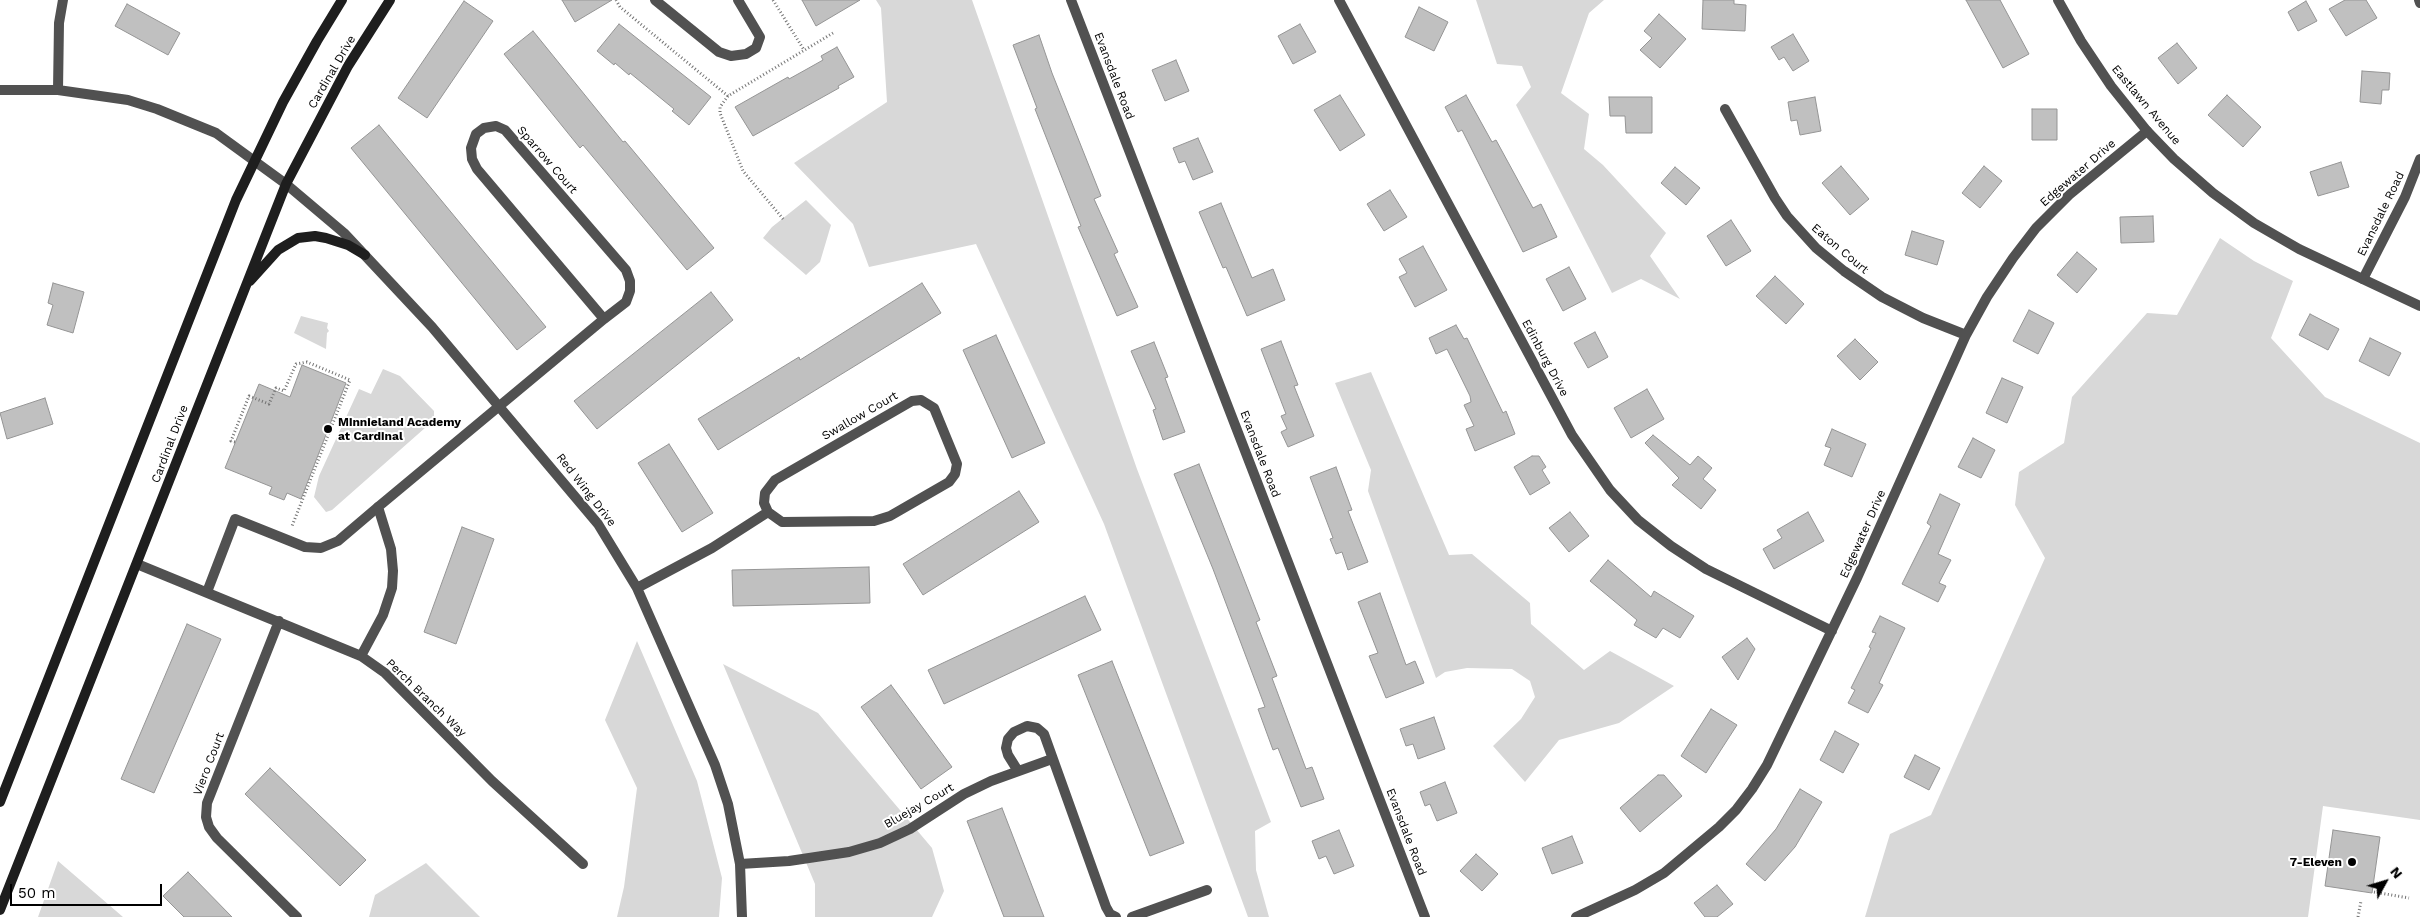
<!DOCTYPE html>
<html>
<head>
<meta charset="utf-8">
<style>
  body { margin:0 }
  #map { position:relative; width:2420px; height:917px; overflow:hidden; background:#fff; font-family:"Work Sans",sans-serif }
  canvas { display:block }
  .north { position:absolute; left:2360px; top:857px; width:50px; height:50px; -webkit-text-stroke:4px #fff; paint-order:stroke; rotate:51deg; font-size:14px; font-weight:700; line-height:20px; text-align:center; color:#000 }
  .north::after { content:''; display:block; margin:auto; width:18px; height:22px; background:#000; clip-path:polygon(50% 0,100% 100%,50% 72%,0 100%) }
  .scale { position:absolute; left:10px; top:884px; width:152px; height:22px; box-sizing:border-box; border:2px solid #000; border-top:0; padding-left:6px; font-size:15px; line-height:18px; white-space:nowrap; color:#000; -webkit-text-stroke:4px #fff; paint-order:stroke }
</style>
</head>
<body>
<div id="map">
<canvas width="2420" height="917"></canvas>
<div class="north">N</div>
<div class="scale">50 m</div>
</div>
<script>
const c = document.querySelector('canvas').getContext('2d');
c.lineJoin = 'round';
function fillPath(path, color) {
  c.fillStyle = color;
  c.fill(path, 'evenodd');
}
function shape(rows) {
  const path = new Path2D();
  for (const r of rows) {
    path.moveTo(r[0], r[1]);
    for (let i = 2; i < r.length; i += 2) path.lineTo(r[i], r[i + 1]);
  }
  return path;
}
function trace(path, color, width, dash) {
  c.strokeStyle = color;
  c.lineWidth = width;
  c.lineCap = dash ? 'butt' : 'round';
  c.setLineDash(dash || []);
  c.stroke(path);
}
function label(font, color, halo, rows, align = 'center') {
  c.font = font + ' "Work Sans",sans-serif';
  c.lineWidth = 4;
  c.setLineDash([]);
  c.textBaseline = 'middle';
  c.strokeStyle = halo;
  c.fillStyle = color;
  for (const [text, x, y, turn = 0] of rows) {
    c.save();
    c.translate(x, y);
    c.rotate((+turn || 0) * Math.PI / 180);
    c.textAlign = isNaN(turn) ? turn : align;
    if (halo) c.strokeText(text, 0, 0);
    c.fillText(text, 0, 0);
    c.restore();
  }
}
const green = shape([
  [876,0,972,0,1137,469,1271,822,1255,831,1256,870,1269,917,1248,917,1104,524,976,244,869,267,853,224,794,163,887,102,881,8],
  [1476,0,1604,0,1589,13,1561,93,1589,114,1584,149,1603,165,1666,233,1650,256,1680,299,1641,279,1612,293,1516,105,1531,87,1522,66,1497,64],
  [806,200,831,225,820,262,806,275,763,238,772,227],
  [2220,238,2254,261,2293,281,2271,338,2325,397,2420,443,2420,820,2323,806,2308,917,1865,917,1890,834,1931,815,2045,558,2015,505,2019,472,2064,443,2072,397,2147,313,2177,315],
  [301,316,328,323,327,328,329,331,327,333,326,349,294,333],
  [383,369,400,376,434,411,434,420,332,510,326,512,314,497,319,476,359,389,371,394],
  [1371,372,1449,555,1472,554,1530,603,1531,624,1584,670,1610,651,1674,686,1619,723,1559,740,1525,782,1493,746,1521,719,1535,697,1530,681,1512,669,1467,668,1445,672,1436,678,1368,491,1371,470,1335,383],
  [637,641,697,781,722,878,719,917,617,917,624,887,637,788,605,720],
  [723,664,818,713,932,848,944,891,932,917,815,917,815,884],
  [58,861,123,917,38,917],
  [426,863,480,917,369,917,375,895]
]);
const building = shape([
  [562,0,612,0,575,22,562,0],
  [802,0,860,0,816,26,802,0],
  [1703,0,1734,0,1734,4,1746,5,1745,31,1702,29,1703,0],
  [1966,0,2000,0,2029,54,2003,68,1966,0],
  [2345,0,2366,0,2377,18,2346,36,2329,9,2345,0],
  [464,1,493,21,427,118,398,98,464,1],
  [2306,1,2317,21,2298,31,2288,12,2306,1],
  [127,4,180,33,168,55,115,26,127,4],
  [1419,7,1448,22,1434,51,1405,37,1419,7],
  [1659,14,1686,39,1660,68,1640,50,1652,38,1644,31,1659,14],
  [619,24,711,97,689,125,672,111,674,109,630,73,629,75,615,63,614,65,597,51,619,24],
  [1300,24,1316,52,1293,64,1278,36,1300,24],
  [533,31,623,142,625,141,714,248,687,270,583,145,580,148,504,54,533,31],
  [1793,34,1809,61,1793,71,1784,57,1779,60,1771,47,1793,34],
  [1039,35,1052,73,1101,196,1094,199,1118,252,1114,254,1138,307,1117,316,1078,227,1081,226,1035,109,1037,108,1013,45,1039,35],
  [2177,43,2197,68,2178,84,2158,58,2177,43],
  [837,47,854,77,838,86,839,88,753,136,735,107,788,77,789,79,807,69,823,60,821,56,837,47],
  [1176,60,1189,91,1165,101,1152,70,1176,60],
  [2362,71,2390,73,2389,90,2382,90,2381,104,2360,102,2362,71],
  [1340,95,1365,135,1340,151,1314,110,1340,95],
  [1466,95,1492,142,1496,140,1533,208,1541,204,1557,237,1523,252,1462,130,1458,132,1445,107,1466,95],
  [2227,95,2261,127,2243,147,2208,115,2227,95],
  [1609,97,1652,97,1652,133,1626,133,1625,116,1610,116,1609,97],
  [1815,97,1821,131,1800,135,1797,120,1791,121,1788,102,1815,97],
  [2032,109,2057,109,2057,140,2032,140,2032,109],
  [379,125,546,327,517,350,351,148,379,125],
  [1198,138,1213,172,1193,180,1185,161,1179,163,1173,148,1198,138],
  [2341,162,2349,187,2318,196,2310,172,2341,162],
  [1841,166,1869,199,1850,215,1822,183,1841,166],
  [1984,166,2002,181,1980,208,1962,193,1984,166],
  [1675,167,1700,188,1686,205,1661,183,1675,167],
  [1390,190,1407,217,1384,231,1367,204,1390,190],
  [1221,203,1252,278,1273,269,1285,300,1247,316,1226,267,1223,268,1199,212,1221,203],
  [2153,216,2154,242,2121,243,2120,217,2153,216],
  [1731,220,1751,251,1726,266,1707,236,1731,220],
  [1912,231,1944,241,1937,265,1905,255,1912,231],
  [1423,246,1447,290,1415,307,1399,277,1407,273,1399,259,1423,246],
  [2077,252,2097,269,2077,293,2057,275,2077,252],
  [1569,267,1586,299,1563,311,1546,279,1569,267],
  [1775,276,1804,304,1786,324,1756,296,1775,276],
  [53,283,84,292,73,333,47,325,53,305,48,303,53,283],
  [922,283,941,313,718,450,698,419,799,357,800,360,922,283],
  [711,292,733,320,597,429,574,401,711,292],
  [2029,310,2054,323,2038,354,2013,341,2029,310],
  [2310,314,2339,329,2328,350,2299,335,2310,314],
  [1456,325,1464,339,1467,338,1503,413,1506,411,1515,434,1475,451,1466,429,1474,426,1464,405,1471,402,1470,396,1447,349,1436,354,1429,338,1456,325],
  [1595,332,1608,357,1588,368,1574,343,1595,332],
  [996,335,1045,443,1012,458,963,350,996,335],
  [2370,338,2401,353,2389,376,2359,361,2370,338],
  [1855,339,1878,362,1860,380,1837,356,1855,339],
  [1281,341,1298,385,1294,386,1314,436,1288,447,1281,432,1287,429,1281,416,1286,414,1261,349,1281,341],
  [1154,342,1168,377,1165,378,1185,432,1163,440,1153,410,1156,409,1131,351,1154,342],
  [302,365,346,383,301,499,287,493,284,500,269,494,272,487,225,468,259,384,290,397,302,365],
  [2002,378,2023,387,2007,423,1986,413,2002,378],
  [1647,389,1664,419,1631,438,1614,408,1647,389],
  [45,398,53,424,7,439,0,413,45,398],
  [1832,429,1866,444,1852,477,1824,465,1831,448,1825,446,1832,429],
  [1653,435,1690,465,1698,456,1712,468,1703,479,1716,490,1701,509,1672,485,1679,478,1645,443,1653,435],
  [1973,438,1995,450,1981,478,1958,467,1973,438],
  [669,444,713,513,682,532,638,463,669,444],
  [1532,456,1539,456,1546,467,1542,470,1550,483,1530,495,1514,467,1532,456],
  [1199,464,1260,620,1256,622,1277,676,1272,678,1306,769,1312,767,1324,799,1301,807,1278,748,1273,750,1258,709,1265,707,1213,569,1174,474,1199,464],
  [1336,467,1352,510,1348,511,1368,562,1348,570,1342,552,1336,554,1330,539,1333,538,1310,477,1336,467],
  [1019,491,1039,522,923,595,903,564,1019,491],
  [1940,494,1960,504,1938,554,1951,560,1939,583,1946,586,1938,602,1902,584,1931,526,1927,523,1940,494],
  [1570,512,1589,536,1569,552,1549,528,1570,512],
  [1808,512,1824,541,1774,569,1763,549,1782,538,1777,530,1808,512],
  [462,527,494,539,456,644,424,632,462,527],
  [1608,560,1651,597,1654,591,1694,616,1680,638,1663,628,1656,638,1634,625,1637,620,1590,581,1608,560],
  [869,567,870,603,733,606,732,570,869,567],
  [1380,593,1406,665,1415,661,1424,683,1386,698,1369,656,1378,653,1358,602,1380,593],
  [1085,596,1101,630,944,704,928,670,1085,596],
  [1880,616,1905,628,1879,683,1883,685,1868,713,1848,703,1855,690,1851,688,1871,648,1869,647,1876,633,1872,632,1880,616],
  [187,624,221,639,154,793,121,779,187,624],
  [1747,638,1755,649,1738,680,1722,657,1747,638],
  [1112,661,1184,843,1150,856,1078,675,1112,661],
  [891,685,952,767,921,789,861,707,891,685],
  [1711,709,1737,725,1706,773,1681,756,1711,709],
  [1434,717,1445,749,1418,759,1413,744,1406,746,1400,729,1434,717],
  [1835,731,1859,744,1843,773,1820,760,1835,731],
  [1915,755,1940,768,1929,790,1904,777,1915,755],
  [270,768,366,860,340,886,245,794,270,768],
  [1658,775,1664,775,1682,796,1640,832,1620,808,1658,775],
  [1445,782,1457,813,1437,821,1430,804,1425,806,1420,792,1445,782],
  [1800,789,1822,802,1795,847,1765,881,1746,864,1776,829,1800,789],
  [1002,808,1044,917,1004,917,967,821,1002,808],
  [1339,830,1354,866,1334,874,1326,856,1319,859,1312,841,1339,830],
  [2333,830,2380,837,2372,893,2325,886,2333,830],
  [1572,836,1583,863,1552,874,1542,848,1572,836],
  [1476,854,1498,874,1482,891,1460,871,1476,854],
  [188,872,232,917,184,917,163,896,188,872],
  [1717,885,1733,904,1717,917,1705,917,1694,903,1717,885]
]);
const path = shape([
  [616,0,620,7,728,96,833,33],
  [773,0,804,50],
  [728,96,720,107,720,113,743,171,784,220],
  [235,442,231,441,249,396,269,404,276,388,284,391,296,364,307,362,350,380,292,526],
  [2374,892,2409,898],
  [2358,917,2361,901]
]);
const service = shape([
  [207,592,235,519,305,547,321,548,338,541,378,507]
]);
const minor = shape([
  [655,0,719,52,731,56,746,54,756,48,760,37,738,0],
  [1071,0,1425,917],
  [1339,0,1572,435,1610,490,1638,520,1671,546,1706,569,1832,631],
  [2419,0,2420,3],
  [0,90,58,90,128,100,157,109,216,133,286,184,344,233,432,327,598,524,637,588,715,765,728,804,740,864,742,917],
  [58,90,59,23,63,0],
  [1725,109,1775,198,1787,216,1816,248,1844,271,1882,297,1923,318,1966,335],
  [496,126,505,130,626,270,630,281,630,291,626,302,604,319,477,169,472,159,471,148,476,134,484,128,496,126],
  [2363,279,2405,197,2420,159],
  [921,400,934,408,957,464,955,474,949,482,890,516,874,521,782,522,768,512,764,503,765,493,775,480,912,401,921,400],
  [137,564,361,656,385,673,492,781,583,864],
  [637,588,712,548,768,512],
  [279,621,207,803,206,817,209,827,217,838,297,917],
  [361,656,383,615,392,588,393,571,391,549,378,507,604,319],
  [1018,771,1008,755,1006,748,1008,739,1014,732,1027,726,1037,728,1044,734,1106,907,1110,914,1116,917],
  [740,864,789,861,849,852,880,843,910,829,964,794,991,781,1052,759],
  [1132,917,1207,890],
  [1576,917,1635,890,1664,873,1719,827,1736,810,1752,789,1767,765,1857,578,1966,335,1987,297,2013,258,2036,228,2069,195,2147,131]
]);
const tertiary = shape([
  [2058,0,2081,41,2111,86,2147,131,2174,159,2213,193,2254,223,2299,249,2420,306]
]);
const secondary = shape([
  [250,281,278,250,298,238,315,236,326,238,348,245,365,255],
  [0,802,236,200,283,102,317,41,342,0],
  [0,910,286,184,348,66,390,0]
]);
const markers = [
  [328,429,5,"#000"],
  [2352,862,5,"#000"]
];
const streetNames = [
  ["Cardinal Drive",332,72,-60],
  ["Evansdale Road",1114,76,69],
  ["Eastlawn Avenue",2146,105,50],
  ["Sparrow Court",547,160,49],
  ["Edgewater Drive",2078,173,-41],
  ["Evansdale Road",2381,214,-64],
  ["Eaton Court",1840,249,40],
  ["Edinburg Drive",1545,358,62],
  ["Swallow Court",860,416,-30],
  ["Cardinal Drive",170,444,-69],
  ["Evansdale Road",1260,454,69],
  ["Red Wing Drive",586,490,52],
  ["Edgewater Drive",1863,534,-66],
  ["Perch Branch Way",426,698,44],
  ["Viero Court",209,764,-69],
  ["Bluejay Court",919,806,-30],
  ["Evansdale Road",1406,832,69]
];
const poiNames = [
  ["Minnieland Academy",338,422],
  ["at Cardinal",338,436],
  ["7-Eleven",2342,862,"right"]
];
fillPath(green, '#d8d8d8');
fillPath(building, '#c0c0c0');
trace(building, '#959595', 1);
trace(path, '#737373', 3, [1, 2.5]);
trace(service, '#515151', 10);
trace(minor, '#515151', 10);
trace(tertiary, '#515151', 10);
trace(secondary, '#1e1e1e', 10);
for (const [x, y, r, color] of markers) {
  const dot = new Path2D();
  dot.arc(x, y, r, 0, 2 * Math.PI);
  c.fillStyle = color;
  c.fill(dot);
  trace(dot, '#fff', 2);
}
label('12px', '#000', '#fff', streetNames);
label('bold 12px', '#000', '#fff', poiNames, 'left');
</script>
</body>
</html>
